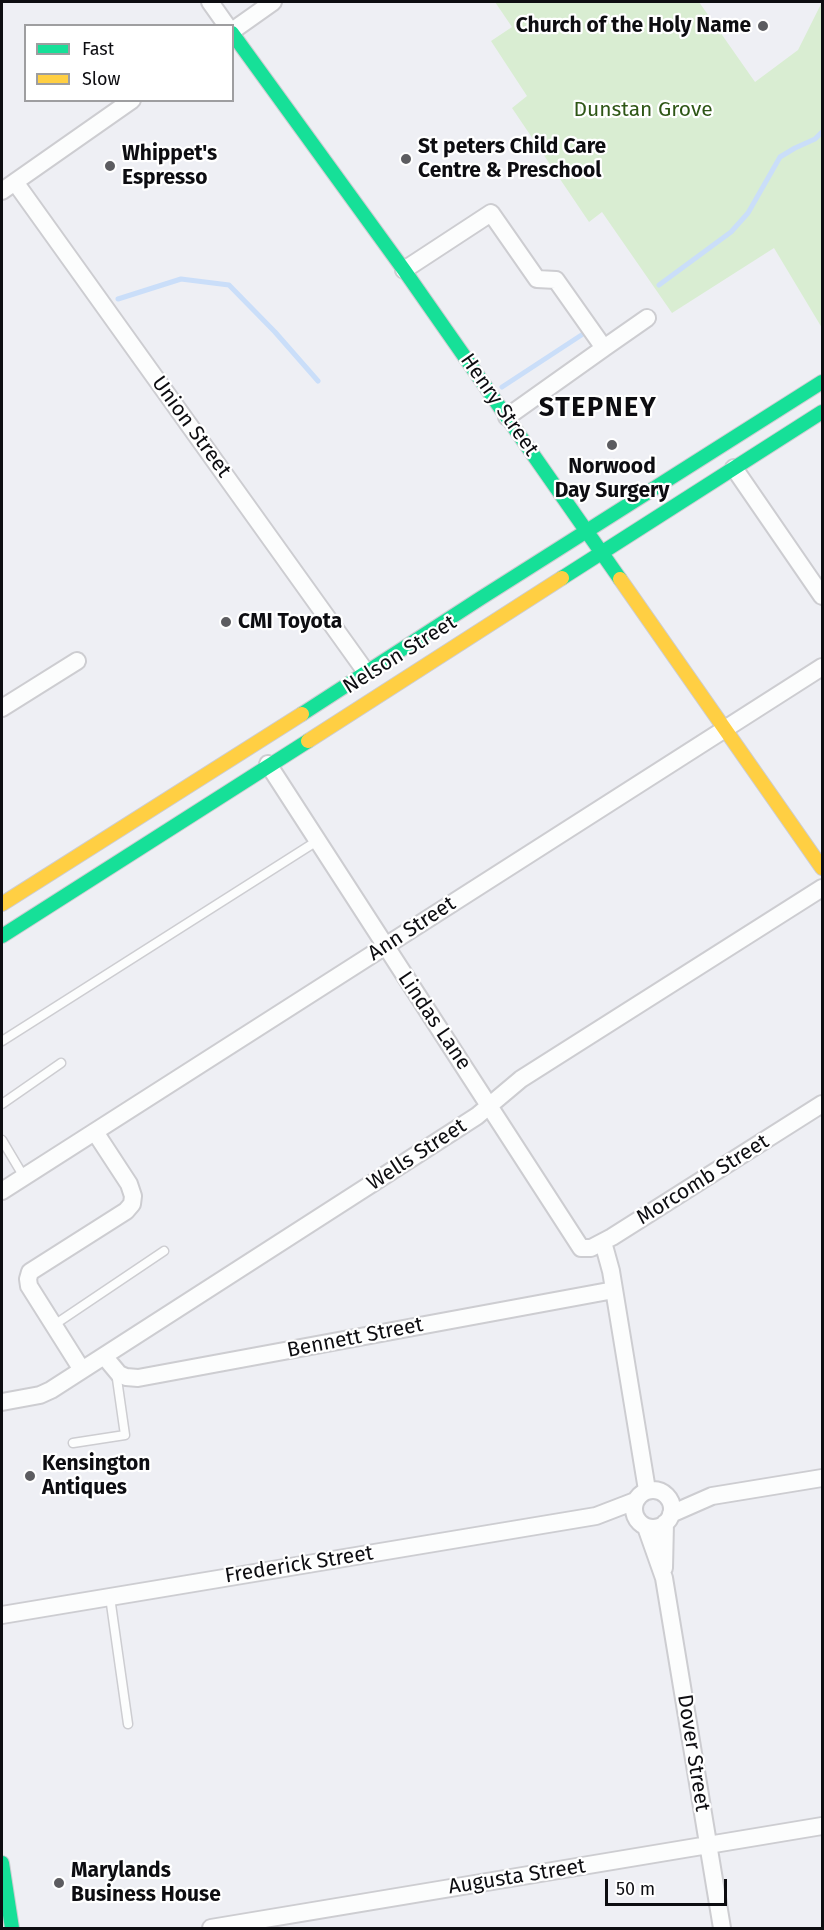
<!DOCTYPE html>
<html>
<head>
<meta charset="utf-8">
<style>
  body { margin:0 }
  #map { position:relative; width:824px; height:1930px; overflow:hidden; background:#eeeff4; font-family:"Fira Sans",sans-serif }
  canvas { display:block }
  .frame { position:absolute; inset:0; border:3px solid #0d0d11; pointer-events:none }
  .legend { position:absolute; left:24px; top:24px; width:210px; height:78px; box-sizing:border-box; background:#fff; border:2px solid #9e9ea0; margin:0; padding:8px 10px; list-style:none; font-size:18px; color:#0d0d11 }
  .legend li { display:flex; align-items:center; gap:12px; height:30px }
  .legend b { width:30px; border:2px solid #9e9ea0 }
  .scale { position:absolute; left:605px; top:1879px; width:122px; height:27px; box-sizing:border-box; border:3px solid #0d0d11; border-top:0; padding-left:8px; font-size:18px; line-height:21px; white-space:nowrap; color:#0d0d11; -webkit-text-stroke:4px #fff; paint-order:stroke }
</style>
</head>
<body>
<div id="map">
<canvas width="824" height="1930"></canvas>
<div class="frame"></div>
<ul class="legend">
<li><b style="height:8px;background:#16e098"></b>Fast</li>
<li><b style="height:8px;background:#ffcf43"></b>Slow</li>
</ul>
<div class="scale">50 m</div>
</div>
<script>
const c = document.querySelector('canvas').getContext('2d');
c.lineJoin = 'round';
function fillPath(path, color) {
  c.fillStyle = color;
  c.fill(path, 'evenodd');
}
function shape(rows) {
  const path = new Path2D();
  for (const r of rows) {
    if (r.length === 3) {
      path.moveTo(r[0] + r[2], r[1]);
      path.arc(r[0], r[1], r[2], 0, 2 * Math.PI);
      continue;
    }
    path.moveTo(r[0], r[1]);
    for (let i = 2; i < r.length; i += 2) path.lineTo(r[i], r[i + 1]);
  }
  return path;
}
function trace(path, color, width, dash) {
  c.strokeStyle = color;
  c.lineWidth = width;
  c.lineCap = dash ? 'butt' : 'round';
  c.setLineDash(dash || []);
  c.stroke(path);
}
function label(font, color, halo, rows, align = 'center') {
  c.font = font + ' "Fira Sans",sans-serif';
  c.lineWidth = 4.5;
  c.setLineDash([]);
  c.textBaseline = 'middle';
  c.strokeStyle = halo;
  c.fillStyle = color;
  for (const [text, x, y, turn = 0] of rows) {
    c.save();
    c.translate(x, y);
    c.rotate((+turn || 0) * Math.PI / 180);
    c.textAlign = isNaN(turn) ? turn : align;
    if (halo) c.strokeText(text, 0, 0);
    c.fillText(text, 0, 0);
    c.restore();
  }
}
const green = shape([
  [495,2,699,2,755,82,798,50,822,2,822,328,774,248,672,313,602,212,589,222,512,108,527,96,491,41,512,27]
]);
const stream = shape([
  [659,285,731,232,748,213,780,157,795,148,815,139,822,132],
  [118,299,181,279,229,285,275,332,318,381],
  [502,387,583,334]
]);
const lane = shape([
  [2,1041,317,841],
  [2,1104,61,1063],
  [2,1140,24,1177],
  [54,1325,164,1251],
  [73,1443,125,1435,116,1372],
  [110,1597,128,1724]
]);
const street = shape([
  [210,2,227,26],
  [232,31,273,2],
  [15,182,366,672],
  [2,191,132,100],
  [404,270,491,213,537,279,556,280,604,348,647,318],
  [507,417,604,348],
  [734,468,822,596],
  [2,708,77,661],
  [268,764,581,1248,591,1248,612,1237,822,1104],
  [2,1191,822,667],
  [603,1242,611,1271,647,1490],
  [104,1356,119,1374,126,1377,138,1378,614,1290],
  [82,1370,29,1286,28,1279,30,1272,126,1211,132,1204,133,1196,129,1184,95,1132],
  [2,1402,40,1395,51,1390,477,1116,521,1079,822,888],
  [653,1509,19],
  [671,1514,712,1496,822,1478],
  [646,1527,664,1578,722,1928],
  [664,1568,665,1523],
  [2,1615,596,1516,635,1501],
  [211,1928,822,1826]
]);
const fast = shape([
  [232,33,404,270,620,579],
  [562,578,822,412],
  [302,714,481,598,822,382],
  [2,936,308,741],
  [2,1863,12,1928]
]);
const slow = shape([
  [620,579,822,868],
  [308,741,562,578],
  [2,904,302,714]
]);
const markers = [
  [763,26,6,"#5c5c60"],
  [406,159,6,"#5c5c60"],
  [110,166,6,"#5c5c60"],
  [612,445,6,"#5c5c60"],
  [226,622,6,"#5c5c60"],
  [30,1476,6,"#5c5c60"],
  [59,1883,6,"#5c5c60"]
];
const poiNames = [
  ["Church of the Holy Name",751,26,"right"],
  ["St peters Child Care",418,147],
  ["Centre & Preschool",418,171],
  ["Whippet's",122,154],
  ["Espresso",122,178],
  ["Norwood",612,467,"center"],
  ["Day Surgery",612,491,"center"],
  ["CMI Toyota",238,622],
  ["Kensington",42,1464],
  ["Antiques",42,1488],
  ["Marylands",71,1871],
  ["Business House",71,1895]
];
const parkNames = [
  ["Dunstan Grove",643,110]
];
const streetNames = [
  ["Henry Street",499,405,55],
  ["Union Street",191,427,54],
  ["Nelson Street",400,655,-32],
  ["Ann Street",412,929,-33],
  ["Lindas Lane",434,1021,56],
  ["Wells Street",417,1155,-33],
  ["Morcomb Street",703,1180,-32],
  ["Bennett Street",355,1338,-11],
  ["Frederick Street",299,1565,-9],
  ["Dover Street",693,1753,81],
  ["Augusta Street",517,1877,-9]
];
const districtNames = [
  ["STEPNEY",598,408]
];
fillPath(green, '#d9edd2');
trace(stream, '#cadef9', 5);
trace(lane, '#cdcdd1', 11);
trace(street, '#cdcdd1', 20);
trace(fast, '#cdcdd1', 16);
trace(slow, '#cdcdd1', 16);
trace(lane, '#fcfdfd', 8);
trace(street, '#fcfdfd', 16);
trace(fast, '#16e098', 14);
trace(slow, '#ffcf43', 14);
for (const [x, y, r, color] of markers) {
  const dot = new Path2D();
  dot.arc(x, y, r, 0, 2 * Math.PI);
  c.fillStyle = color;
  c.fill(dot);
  trace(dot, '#fff', 2);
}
label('bold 21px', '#0d0d11', '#fff', poiNames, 'left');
label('21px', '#2e5616', '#fff', parkNames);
label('21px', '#0d0d11', '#fff', streetNames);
c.letterSpacing = '1.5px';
label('bold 27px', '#0d0d11', '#fff', districtNames);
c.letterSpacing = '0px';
</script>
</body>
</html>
